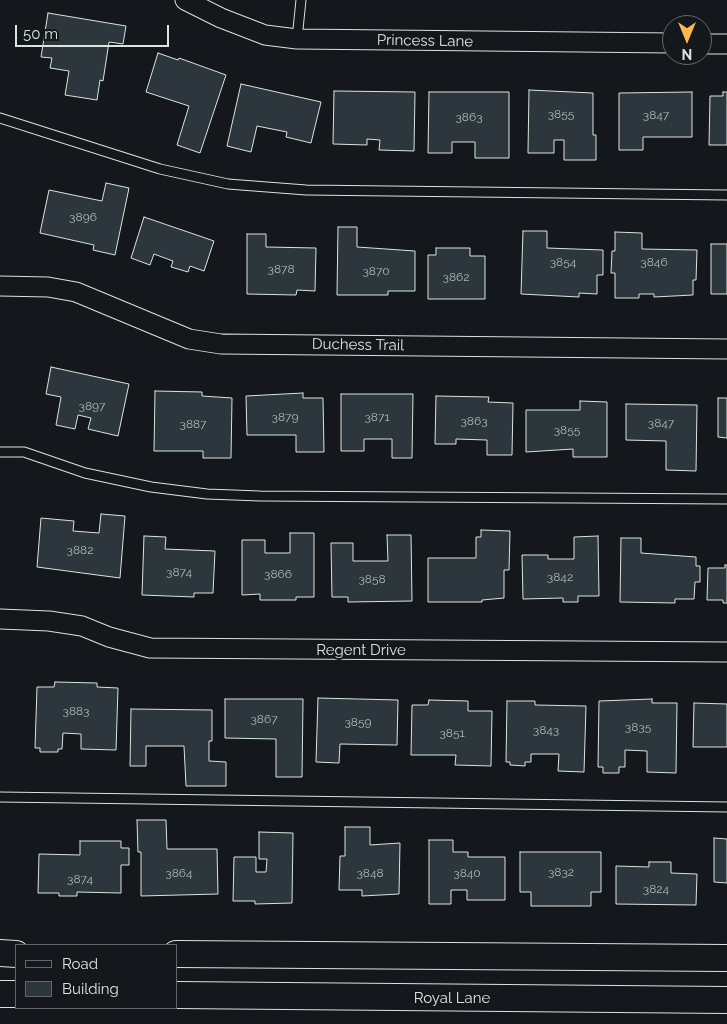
<!DOCTYPE html>
<html>
<head>
<meta charset="utf-8">
<style>
  body { margin:0 }
  #map { position:relative; width:727px; height:1024px; overflow:hidden; background:#14181c; font-family:Raleway,sans-serif }
  canvas { display:block }
  .legend { position:absolute; left:15px; top:944px; width:162px; height:65px; box-sizing:border-box; background:#14181c; border:1px solid #626a69; margin:0; padding:6px 9px; list-style:none; font-size:15px; color:#d8e6dc }
  .legend li { display:flex; align-items:center; gap:10px; height:25px }
  .legend b { width:25px; border:1px solid #626a69 }
  .north { position:absolute; left:662px; top:15px; width:50px; height:50px; box-sizing:border-box; background:#14181c; border:1px solid #626a69; border-radius:50%; rotate:180deg; font-size:14px; font-weight:700; line-height:20px; text-align:center; color:#d8e6dc }
  .north::after { content:''; display:block; margin:auto; width:18px; height:22px; background:#ffb74d; clip-path:polygon(50% 0,100% 100%,50% 72%,0 100%) }
  .scale { position:absolute; left:15px; top:25px; width:154px; height:22px; box-sizing:border-box; border:2px solid #d8e6dc; border-top:0; padding-left:6px; font-size:15px; line-height:18px; white-space:nowrap; color:#d8e6dc; -webkit-text-stroke:4px #14181c; paint-order:stroke }
</style>
</head>
<body>
<div id="map">
<canvas width="727" height="1024"></canvas>
<ul class="legend">
<li><b style="height:6px;background:#14181c"></b>Road</li>
<li><b style="height:14px;background:#2c363c"></b>Building</li>
</ul>
<div class="north">N</div>
<div class="scale">50 m</div>
</div>
<script>
const c = document.querySelector('canvas').getContext('2d');
c.lineJoin = 'round';
function fillPath(path, color) {
  c.fillStyle = color;
  c.fill(path, 'evenodd');
}
function shape(rows) {
  const path = new Path2D();
  for (const r of rows) {
    path.moveTo(r[0], r[1]);
    for (let i = 2; i < r.length; i += 2) path.lineTo(r[i], r[i + 1]);
  }
  return path;
}
function trace(path, color, width, dash) {
  c.strokeStyle = color;
  c.lineWidth = width;
  c.lineCap = dash ? 'butt' : 'round';
  c.setLineDash(dash || []);
  c.stroke(path);
}
function label(font, color, halo, rows, align = 'center') {
  c.font = font + ' Raleway,sans-serif';
  c.lineWidth = 4;
  c.setLineDash([]);
  c.textBaseline = 'middle';
  c.strokeStyle = halo;
  c.fillStyle = color;
  for (const [text, x, y, turn = 0] of rows) {
    c.save();
    c.translate(x, y);
    c.rotate((+turn || 0) * Math.PI / 180);
    c.textAlign = isNaN(turn) ? turn : align;
    if (halo) c.strokeText(text, 0, 0);
    c.fillText(text, 0, 0);
    c.restore();
  }
}
const building = shape([
  [48,13,126,26,123,44,109,42,103,81,100,80,97,100,65,95,69,71,50,68,52,58,41,57,48,13],
  [158,53,178,60,179,58,226,75,200,153,177,145,189,106,146,92,158,53],
  [241,84,321,102,311,143,286,137,287,132,257,126,251,152,227,146,241,84],
  [529,90,593,93,593,135,596,135,596,160,564,160,564,140,554,140,554,153,528,153,529,90],
  [334,91,415,92,414,151,379,150,380,140,367,139,367,145,333,144,334,91],
  [429,92,509,92,509,158,475,158,475,142,452,142,452,153,428,153,429,92],
  [692,92,692,137,643,137,643,150,619,150,619,93,692,92],
  [723,92,727,92,727,145,709,145,710,96,723,96,723,92],
  [106,183,129,188,115,255,93,250,94,245,40,233,49,190,102,201,106,183],
  [144,217,214,241,204,271,190,266,188,272,171,267,173,261,154,254,150,265,131,258,144,217],
  [338,227,357,227,357,247,415,251,415,291,388,291,388,295,337,295,338,227],
  [523,231,547,231,547,248,603,250,603,275,597,275,597,294,579,293,579,297,521,294,523,231],
  [615,232,642,233,642,249,697,250,696,280,693,280,693,295,654,297,654,294,639,294,639,298,615,298,615,273,611,273,612,251,615,251,615,232],
  [247,234,266,234,266,247,316,248,315,291,297,290,296,295,247,294,247,234],
  [711,244,727,244,727,294,711,294,711,244],
  [436,248,470,248,470,256,485,256,485,299,428,299,428,255,436,255,436,248],
  [51,367,129,384,118,436,88,429,91,418,78,415,75,429,56,425,61,397,46,394,51,367],
  [155,391,202,392,202,396,232,398,231,458,203,458,203,451,154,451,155,391],
  [303,393,303,398,323,398,324,452,296,452,296,435,247,435,246,396,303,393],
  [341,394,413,394,412,458,392,458,392,439,364,439,364,451,341,451,341,394],
  [436,396,489,397,488,402,513,403,512,455,487,455,487,440,456,439,456,444,435,444,436,396],
  [718,398,727,398,727,438,718,437,718,398],
  [580,401,607,402,607,457,573,457,573,449,526,452,526,410,580,410,580,401],
  [626,404,697,405,696,471,666,470,666,441,626,440,626,404],
  [101,514,125,516,120,578,37,567,41,518,74,521,73,531,99,533,101,514],
  [481,530,510,531,509,570,504,570,504,598,482,600,482,602,428,602,428,558,476,558,476,537,481,537,481,530],
  [290,533,314,533,314,597,296,597,296,600,260,600,260,594,242,595,242,540,265,540,265,553,290,553,290,533],
  [387,535,411,535,412,601,348,602,348,597,332,597,331,543,353,543,353,561,388,561,387,535],
  [144,536,166,537,165,549,215,551,213,593,194,593,194,597,142,595,144,536],
  [598,536,599,596,578,596,578,602,563,602,563,598,523,599,522,555,548,555,548,559,574,559,574,537,598,536],
  [621,538,641,538,641,553,696,557,696,566,700,566,700,582,695,582,694,599,675,599,675,603,620,602,621,538],
  [725,565,727,565,727,603,723,603,723,600,707,600,708,568,725,568,725,565],
  [55,682,97,683,97,687,118,688,116,750,81,749,81,734,63,733,62,749,58,749,58,752,40,752,40,748,35,748,37,687,54,687,55,682],
  [318,698,398,700,397,745,340,744,339,763,316,762,318,698],
  [225,699,303,699,302,777,276,777,276,739,225,738,225,699],
  [652,699,652,703,677,703,676,773,647,772,647,751,625,750,625,767,619,767,619,773,603,773,603,767,598,767,599,701,652,699],
  [429,700,468,701,468,711,492,711,491,766,455,765,456,755,411,755,412,705,428,705,429,700],
  [507,701,535,701,535,705,586,706,584,772,558,771,559,754,531,754,531,762,525,762,525,766,510,765,510,762,506,762,507,701],
  [694,703,727,704,727,747,693,747,694,703],
  [131,709,212,710,212,741,209,741,209,761,226,762,226,786,186,786,184,746,146,746,146,766,130,766,131,709],
  [137,820,166,820,167,849,217,849,218,894,141,896,141,852,138,852,137,820],
  [345,827,370,827,370,845,400,843,399,894,362,896,362,890,339,890,340,856,345,856,345,827],
  [259,832,293,833,292,903,255,904,255,901,233,901,234,857,256,857,256,872,266,872,267,859,259,859,259,832],
  [714,838,727,839,727,883,714,882,714,838],
  [429,840,453,840,453,852,468,852,468,857,505,857,505,900,467,900,467,890,451,890,451,904,429,904,429,840],
  [80,841,121,841,121,848,129,848,129,865,121,865,121,893,77,892,77,896,59,896,59,893,38,893,39,854,80,855,80,841],
  [520,852,601,852,601,892,591,892,591,906,531,906,531,892,520,892,520,852],
  [649,862,671,862,671,873,697,874,696,905,616,904,616,866,649,867,649,862]
]);
const service = shape([
  [297,39,301,0],
  [0,118,160,169,228,184,306,190,727,195],
  [0,452,24,452,85,473,151,487,207,494,260,496,727,499],
  [0,797,727,807]
]);
const minor = shape([
  [185,0,221,18,265,35,297,39,672,43],
  [702,44,727,44],
  [0,286,48,287,76,292,189,339,221,344,727,349],
  [0,619,49,621,82,626,109,637,150,648,727,652]
]);
const secondary = shape([
  [0,953,16,954],
  [176,954,727,958],
  [0,994,16,994],
  [176,995,727,1000]
]);
const numberNames = [
  ["3855",561,114],
  ["3847",656,115],
  ["3863",469,117],
  ["3896",83,217],
  ["3854",563,262],
  ["3846",654,262],
  ["3878",281,269],
  ["3870",376,271],
  ["3862",456,277],
  ["3897",92,406],
  ["3879",285,417],
  ["3871",377,417],
  ["3863",474,421],
  ["3847",661,423],
  ["3887",193,424],
  ["3855",567,430],
  ["3882",80,550],
  ["3874",179,572],
  ["3866",278,574],
  ["3842",560,577],
  ["3858",372,579],
  ["3883",76,711],
  ["3867",264,719],
  ["3859",358,722],
  ["3835",638,727],
  ["3843",546,730],
  ["3851",452,733],
  ["3832",561,872],
  ["3864",179,873],
  ["3848",370,873],
  ["3840",467,873],
  ["3874",80,879],
  ["3824",656,889]
];
const streetNames = [
  ["Princess Lane",425,41,1],
  ["Duchess Trail",358,345,1],
  ["Regent Drive",361,650],
  ["Royal Lane",452,998]
];
fillPath(building, '#2c363c');
trace(building, '#d8e6dc', 1);
trace(service, '#d8e6dc', 11);
trace(minor, '#d8e6dc', 21);
trace(secondary, '#d8e6dc', 28);
trace(service, '#14181c', 9);
trace(minor, '#14181c', 19);
trace(secondary, '#14181c', 26);
label('12px', '#adbab4', null, numberNames);
label('15px', '#d8e6dc', '#14181c', streetNames);
</script>
</body>
</html>
